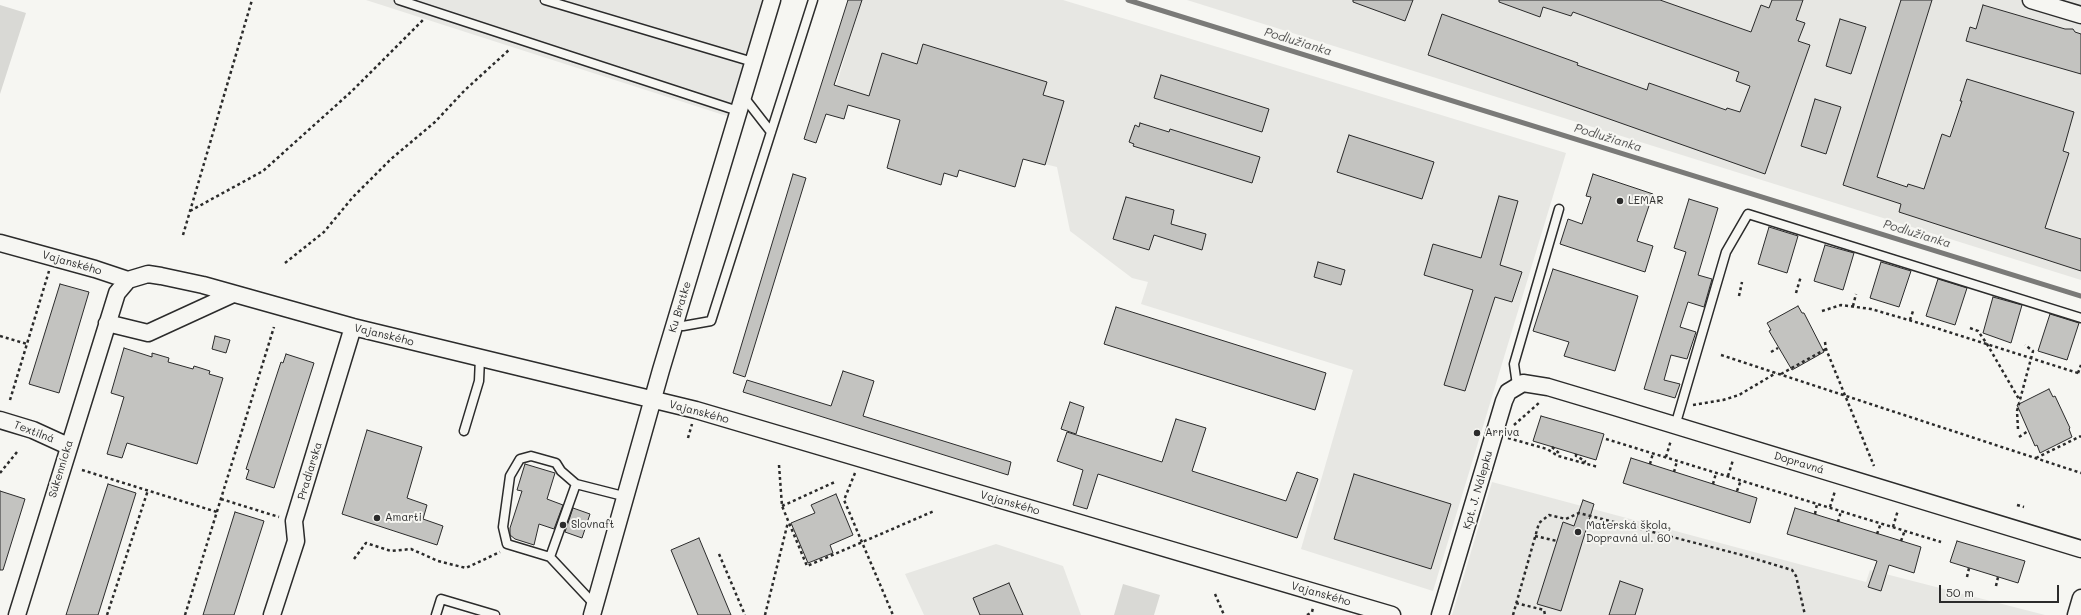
<!DOCTYPE html>
<html>
<head>
<meta charset="utf-8">
<style>
  body { margin:0 }
  #map { position:relative; width:2081px; height:615px; overflow:hidden; background:#f6f6f2; font-family:Mali,sans-serif }
  canvas { display:block }
  .scale { position:absolute; left:1939px; top:585px; width:120px; height:18px; box-sizing:border-box; border:2px solid #2b2b2b; border-top:0; padding-left:5px; font-size:12px; line-height:14px; white-space:nowrap; color:#2b2b2b; -webkit-text-stroke:3px #f6f6f2; paint-order:stroke }
</style>
</head>
<body>
<div id="map">
<canvas width="2081" height="615"></canvas>
<div class="scale">50 m</div>
</div>
<script>
const c = document.querySelector('canvas').getContext('2d');
c.lineJoin = 'round';
function fillPath(path, color) {
  c.fillStyle = color;
  c.fill(path, 'evenodd');
}
function shape(rows) {
  const path = new Path2D();
  for (const r of rows) {
    path.moveTo(r[0], r[1]);
    for (let i = 2; i < r.length; i += 2) path.lineTo(r[i], r[i + 1]);
  }
  return path;
}
function trace(path, color, width, dash) {
  c.strokeStyle = color;
  c.lineWidth = width;
  c.lineCap = dash ? 'butt' : 'round';
  c.setLineDash(dash || []);
  c.stroke(path);
}
function label(font, color, halo, rows, align = 'center') {
  c.font = font + ' Mali,sans-serif';
  c.lineWidth = 4;
  c.setLineDash([]);
  c.textBaseline = 'middle';
  c.strokeStyle = halo;
  c.fillStyle = color;
  for (const [text, x, y, turn = 0] of rows) {
    c.save();
    c.translate(x, y);
    c.rotate((+turn || 0) * Math.PI / 180);
    c.textAlign = isNaN(turn) ? turn : align;
    if (halo) c.strokeText(text, 0, 0);
    c.fillText(text, 0, 0);
    c.restore();
  }
}
const built = shape([
  [366,0,782,0,736,119],
  [862,0,1063,0,1566,153,1433,591,1301,549,1353,370,1141,304,1148,282,1132,278,1070,231,1057,167,1023,159,904,107,836,86],
  [1187,0,2081,0,2081,280],
  [1492,482,1866,582,1870,570,2045,615,1452,615],
  [996,544,1063,566,1081,615,924,615,905,574]
]);
const green = shape([
  [0,5,26,13,0,94],
  [1123,584,1160,595,1154,615,1114,615]
]);
const stream = shape([
  [1128,0,2081,296]
]);
const building = shape([
  [848,0,862,0,834,85,869,96,882,53,917,64,923,44,1047,82,1043,95,1064,101,1045,165,1023,159,1015,187,959,170,957,177,944,173,941,185,887,168,900,120,848,105,844,119,826,114,816,143,804,139,848,0],
  [1353,0,1413,0,1405,21,1353,2,1353,0],
  [1499,0,1660,0,1751,32,1761,5,1769,8,1772,0,1803,0,1796,20,1805,23,1798,41,1810,45,1765,174,1428,55,1442,14,1578,63,1577,65,1647,90,1649,83,1726,110,1727,108,1740,112,1750,86,1736,81,1739,72,1573,12,1571,16,1543,7,1540,17,1499,2,1499,0],
  [1901,0,1932,0,1877,177,1907,187,1908,184,1924,189,1942,134,1950,137,1962,101,1960,101,1967,79,2074,112,2063,151,2069,153,2045,228,2081,239,2081,271,1899,212,1901,204,1843,185,1901,0],
  [1983,5,2065,29,2073,29,2075,32,2081,34,2081,74,1966,41,1970,27,1976,29,1983,5],
  [1840,19,1866,27,1851,74,1826,66,1840,19],
  [1161,75,1269,109,1262,132,1154,98,1161,75],
  [1815,99,1841,107,1826,154,1801,146,1815,99],
  [1140,123,1169,132,1170,129,1260,157,1252,183,1133,146,1134,144,1129,142,1135,125,1139,127,1140,123],
  [1349,135,1434,162,1422,199,1337,172,1349,135],
  [793,174,806,178,745,377,733,373,793,174],
  [1593,174,1653,194,1637,241,1653,246,1645,272,1560,244,1568,219,1582,224,1591,197,1586,196,1593,174],
  [1499,196,1518,201,1500,265,1522,272,1512,302,1495,297,1465,391,1444,385,1473,290,1424,275,1433,244,1481,258,1499,196],
  [1126,197,1174,210,1171,224,1206,234,1202,250,1154,235,1149,250,1113,239,1126,197],
  [1689,199,1718,208,1698,275,1712,279,1704,307,1688,302,1680,327,1696,332,1687,359,1671,355,1664,380,1680,384,1675,398,1644,389,1686,252,1674,248,1689,199],
  [1769,227,1798,236,1787,273,1758,264,1769,227],
  [1825,245,1854,253,1843,290,1814,281,1825,245],
  [1318,262,1345,270,1341,285,1314,277,1318,262],
  [1881,262,1911,271,1899,307,1870,298,1881,262],
  [1553,269,1638,296,1615,371,1564,356,1569,342,1533,331,1553,269],
  [1938,279,1967,288,1955,325,1926,316,1938,279],
  [60,284,89,292,59,393,29,384,60,284],
  [1993,297,2022,305,2011,343,1983,333,1993,297],
  [1798,306,1802,313,1804,313,1824,352,1792,370,1769,331,1771,330,1767,323,1798,306],
  [1116,307,1326,373,1315,410,1104,344,1116,307],
  [2050,314,2079,323,2067,360,2038,351,2050,314],
  [215,336,230,340,226,353,212,349,215,336],
  [124,348,152,357,152,353,169,358,168,362,193,369,194,366,210,371,209,374,223,378,197,464,127,443,122,458,107,454,124,397,111,393,124,348],
  [286,354,314,363,274,488,246,479,249,470,246,469,281,362,283,363,286,354],
  [843,371,874,381,863,416,1011,462,1008,475,743,392,747,380,831,406,843,371],
  [2049,389,2053,397,2055,396,2070,428,2069,429,2072,437,2040,453,2037,445,2035,446,2017,405,2049,389],
  [1070,402,1084,407,1076,434,1061,429,1070,402],
  [1541,416,1604,434,1596,460,1533,441,1541,416],
  [1176,419,1206,428,1192,471,1286,501,1297,472,1318,479,1297,538,1098,474,1087,509,1073,505,1083,470,1057,461,1067,432,1162,462,1176,419],
  [367,430,422,447,407,498,427,505,423,519,443,526,437,545,342,514,367,430],
  [1631,458,1757,498,1750,523,1623,483,1631,458],
  [525,464,555,473,547,499,563,505,554,529,539,524,534,545,515,539,510,535,510,528,522,491,517,490,525,464],
  [1354,474,1451,504,1431,569,1334,539,1354,474],
  [108,484,136,493,98,615,66,615,108,484],
  [0,491,25,499,3,570,0,570,0,491],
  [836,494,853,535,830,545,833,553,808,563,791,523,815,513,811,505,836,494],
  [1583,500,1594,504,1561,611,1537,604,1563,522,1574,526,1583,500],
  [573,508,590,514,582,538,565,532,573,508],
  [1795,508,1921,547,1914,573,1889,565,1881,591,1868,587,1877,561,1787,534,1795,508],
  [235,512,264,521,234,615,203,615,235,512],
  [699,538,731,615,698,615,671,550,699,538],
  [1957,541,2025,561,2018,583,1950,562,1957,541],
  [1620,581,1643,589,1635,615,1609,615,1620,581],
  [1009,583,1023,615,980,615,973,598,1009,583]
]);
const path = shape([
  [190,211,263,171,352,91,423,20],
  [183,235,252,0],
  [285,263,324,232,353,197,391,159,435,122,465,90,510,49],
  [1796,293,1801,276],
  [1739,296,1742,282],
  [1853,306,1856,294],
  [1822,311,1841,305,1871,309,1936,328,2081,374],
  [1910,320,1913,311],
  [1970,328,1978,331,1987,344,2020,401],
  [0,336,27,344],
  [1825,342,1826,349,1874,466],
  [1771,352,1778,348],
  [1721,355,2081,473],
  [2078,373,2081,365],
  [1781,374,1826,349],
  [10,400,49,271],
  [1693,405,1723,400,1739,395,1776,373],
  [1514,425,1540,402],
  [2018,429,2017,411,2033,351,2025,345],
  [2019,437,2028,431],
  [688,438,692,424],
  [1508,438,1547,449,1558,456,1598,467],
  [1606,439,1941,542],
  [1552,447,1560,454,1560,457],
  [1576,454,1576,456,1585,461,1584,463],
  [1666,457,1671,440],
  [2036,458,2081,436],
  [1650,464,1653,453],
  [779,465,782,506,807,566,934,511],
  [82,470,217,512],
  [1674,472,1677,461],
  [0,473,17,452],
  [855,473,844,500,893,615],
  [1728,476,1733,460],
  [1713,484,1716,473],
  [1737,491,1741,480],
  [221,499,279,517],
  [2017,505,2024,507],
  [782,506,835,482],
  [1830,507,1835,491],
  [1815,514,1817,504],
  [1838,522,1841,511],
  [1893,527,1898,510],
  [1877,534,1881,523],
  [1535,536,1557,541],
  [1901,541,1905,530],
  [719,554,745,615],
  [354,559,366,543,391,551,411,549,438,561,466,568,500,552],
  [1967,577,1969,568],
  [1996,586,1998,577],
  [1215,594,1224,615],
  [1516,603,1544,610,1545,615],
  [107,615,148,490],
  [185,615,274,327],
  [765,615,788,522],
  [1307,615,1312,612,1313,608],
  [1513,615,1539,523,1549,515,1566,519,1579,513,1742,555,1792,570,1796,576,1805,615]
]);
const service = shape([
  [399,0,738,111],
  [545,0,753,62],
  [743,96,771,132],
  [675,324,683,326,711,321,813,0],
  [1517,385,1514,364,1559,209],
  [1675,426,1726,252,1748,214,2081,318],
  [464,431,479,381,480,358],
  [550,557,507,544,503,527,510,476,520,459,531,456,556,463,561,471,576,484],
  [594,604,550,557,576,484,627,497],
  [436,615,441,599,495,615]
]);
const minor = shape([
  [2031,0,2081,15],
  [0,243,95,269,128,280,148,274,161,276,203,285,353,327,696,410,1392,615],
  [107,323,148,333,233,294],
  [0,420,33,430,68,446],
  [17,615,117,293,128,280],
  [272,615,296,541,294,521,353,327],
  [592,615,661,370,772,0],
  [1440,615,1504,401,1508,392,1523,383,1548,387,1615,407,2081,549],
  [2076,615,2081,598]
]);
const markers = [
  [1620,201,4,"#2b2b2b"],
  [1477,433,4,"#2b2b2b"],
  [377,518,4,"#2b2b2b"],
  [563,525,4,"#2b2b2b"],
  [1578,532,4,"#2b2b2b"]
];
const poiNames = [
  ["LEMAR",1628,201],
  ["Arriva",1485,433],
  ["Amarti",385,518],
  ["Slovnaft",571,525],
  ["Materská škola,",1586,526],
  ["Dopravná ul. 60",1586,539]
];
const streetNames = [
  ["Vajanského",72,263,16],
  ["Ku Bratke",680,307,-73],
  ["Vajanského",384,335,14],
  ["Vajanského",699,412,15],
  ["Textilná",34,432,21],
  ["Dopravná",1799,463,17],
  ["Súkennícka",61,469,-73],
  ["Pradiarska",310,471,-73],
  ["Kpt. J. Nálepku",1478,490,-74],
  ["Vajanského",1010,503,16],
  ["Vajanského",1321,594,16]
];
const waterNames = [
  ["Podlužianka",1298,42,17],
  ["Podlužianka",1608,138,17],
  ["Podlužianka",1917,234,17]
];
fillPath(built, '#e7e7e3');
fillPath(green, '#d9d9d5');
trace(stream, '#7a7a78', 5);
fillPath(building, '#c3c3c0');
trace(building, '#2b2b2b', 1);
trace(service, '#2b2b2b', 11);
trace(minor, '#2b2b2b', 19);
trace(path, '#2b2b2b', 2.5, [3, 3]);
trace(service, '#f6f6f2', 8);
trace(minor, '#f6f6f2', 16);
for (const [x, y, r, color] of markers) {
  const dot = new Path2D();
  dot.arc(x, y, r, 0, 2 * Math.PI);
  c.fillStyle = color;
  c.fill(dot);
  trace(dot, '#f6f6f2', 1.5);
}
label('11px', '#2b2b2b', '#f6f6f2', poiNames, 'left');
label('11px', '#2b2b2b', '#f6f6f2', streetNames);
label('italic 12px', '#525251', '#f6f6f2', waterNames);
</script>
</body>
</html>
